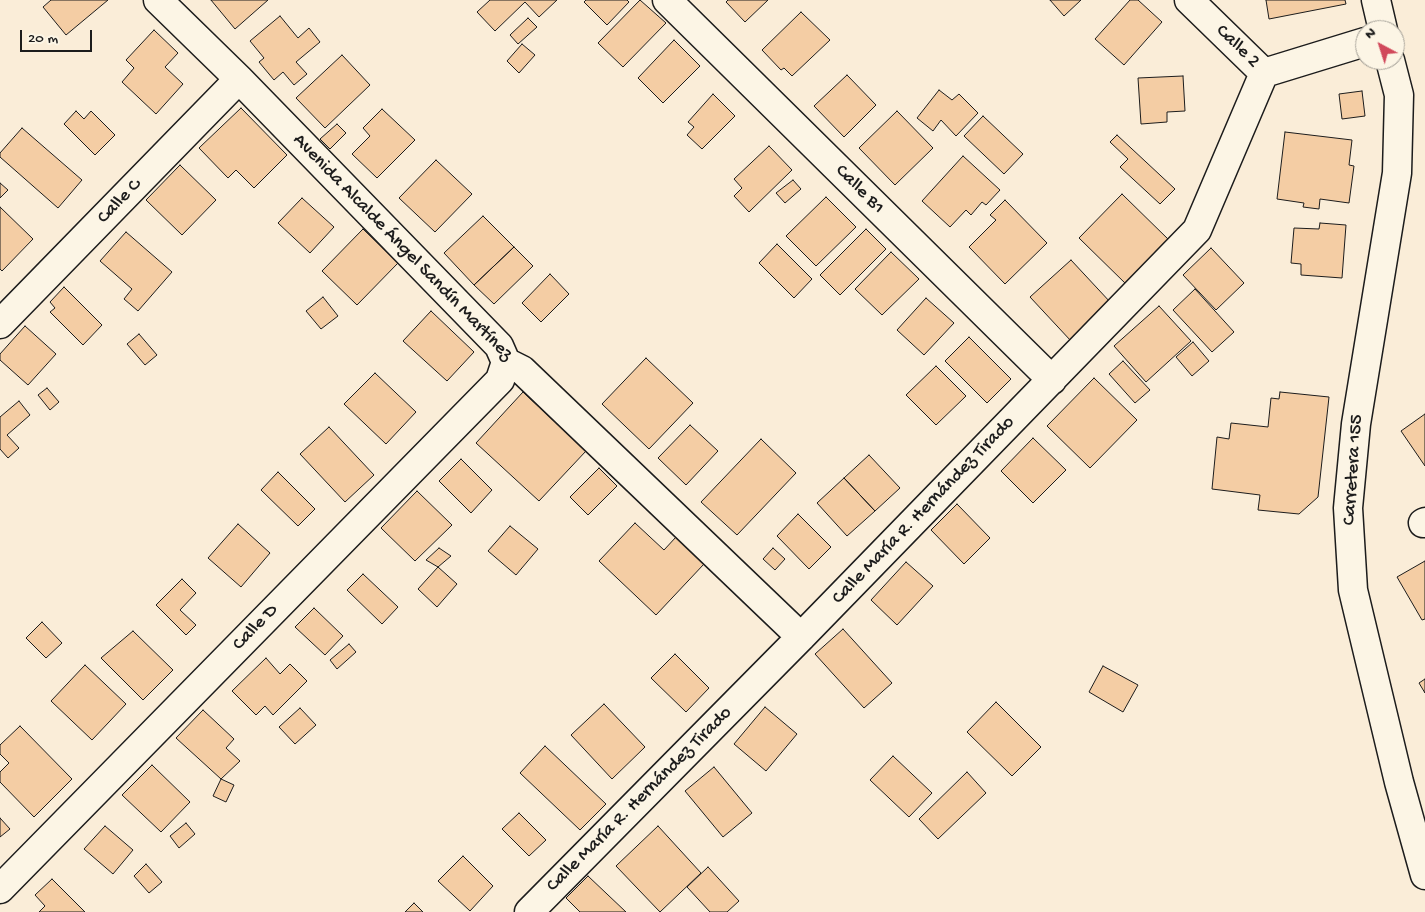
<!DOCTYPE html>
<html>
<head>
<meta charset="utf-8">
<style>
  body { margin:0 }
  #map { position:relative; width:1425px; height:912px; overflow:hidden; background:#faedd8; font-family:"Gochi Hand",sans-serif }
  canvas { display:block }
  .north { position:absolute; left:1355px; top:20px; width:50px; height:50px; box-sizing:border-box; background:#fcf5e5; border:1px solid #a29e95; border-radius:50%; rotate:320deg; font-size:14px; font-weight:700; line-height:20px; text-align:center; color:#1c1c1c }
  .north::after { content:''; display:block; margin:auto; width:18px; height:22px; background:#d1495b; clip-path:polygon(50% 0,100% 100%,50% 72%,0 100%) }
  .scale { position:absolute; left:20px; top:30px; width:72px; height:22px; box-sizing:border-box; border:2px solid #1c1c1c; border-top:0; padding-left:6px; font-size:15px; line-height:18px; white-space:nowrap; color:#1c1c1c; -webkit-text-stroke:4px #fcf5e5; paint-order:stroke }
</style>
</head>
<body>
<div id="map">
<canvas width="1425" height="912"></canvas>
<div class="north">N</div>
<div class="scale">20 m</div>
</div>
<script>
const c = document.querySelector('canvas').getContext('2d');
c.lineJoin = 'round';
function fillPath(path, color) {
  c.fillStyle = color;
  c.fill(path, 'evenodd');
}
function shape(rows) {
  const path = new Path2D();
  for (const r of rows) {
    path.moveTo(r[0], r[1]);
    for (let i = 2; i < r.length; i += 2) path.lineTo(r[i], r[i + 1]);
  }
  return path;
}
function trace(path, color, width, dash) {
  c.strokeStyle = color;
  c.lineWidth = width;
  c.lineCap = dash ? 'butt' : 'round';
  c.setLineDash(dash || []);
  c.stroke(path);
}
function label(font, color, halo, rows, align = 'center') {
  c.font = font + ' "Gochi Hand",sans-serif';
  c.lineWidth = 4;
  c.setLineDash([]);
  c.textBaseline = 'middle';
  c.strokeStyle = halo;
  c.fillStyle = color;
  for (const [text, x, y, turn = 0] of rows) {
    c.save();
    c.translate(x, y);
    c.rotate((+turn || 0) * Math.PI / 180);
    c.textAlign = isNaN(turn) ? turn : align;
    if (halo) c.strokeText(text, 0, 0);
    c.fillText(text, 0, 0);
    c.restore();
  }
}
const building = shape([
  [51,0,108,0,66,35,43,7,51,0],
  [211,0,268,0,235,29,211,0],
  [490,0,557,0,539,17,525,2,495,31,477,12,490,0],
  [586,0,627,0,629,2,607,25,584,2,586,0],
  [640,0,666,23,623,67,598,43,640,0],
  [728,0,768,0,745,22,726,2,728,0],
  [1050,0,1081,0,1064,16,1050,0],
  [1130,0,1138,0,1162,22,1124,65,1095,39,1130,0],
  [1266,0,1345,0,1346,4,1269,19,1266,0],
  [801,12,830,40,792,76,784,68,781,70,762,50,801,12],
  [280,16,298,38,309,28,320,42,296,62,307,74,294,85,283,72,274,80,259,62,264,58,250,41,280,16],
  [528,18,537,27,518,44,510,35,528,18],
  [154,30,178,53,165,67,183,84,156,114,122,82,134,68,126,60,154,30],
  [674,40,700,66,663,103,638,78,674,40],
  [522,44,535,55,519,73,507,61,522,44],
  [342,55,370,85,325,128,296,98,342,55],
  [847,75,876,105,844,137,814,106,847,75],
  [1183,76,1185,111,1167,112,1167,122,1141,124,1138,78,1183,76],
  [939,90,952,100,959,94,978,113,956,136,941,120,933,131,917,118,939,90],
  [1362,91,1365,116,1342,119,1339,94,1362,91],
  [713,94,735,116,702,149,687,135,694,127,688,122,713,94],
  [241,108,287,155,254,188,236,170,228,178,199,148,241,108],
  [382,109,415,140,377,178,352,154,370,136,363,128,382,109],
  [76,111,84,119,91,111,115,135,95,155,64,124,76,111],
  [897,111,933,148,895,185,859,148,897,111],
  [983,116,1023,154,1004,174,964,136,983,116],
  [337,124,346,133,330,149,320,139,337,124],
  [22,128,82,180,58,208,0,157,0,153,22,128],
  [1285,132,1352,140,1349,165,1354,166,1349,203,1320,199,1319,209,1303,207,1304,203,1277,199,1285,132],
  [1117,135,1175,189,1160,204,1120,167,1128,159,1110,142,1117,135],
  [769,146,792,170,749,212,734,196,742,188,734,179,769,146],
  [963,156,1000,190,986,205,982,202,971,215,966,210,950,227,922,201,963,156],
  [436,160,472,194,435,232,399,198,436,160],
  [180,165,216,200,182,235,146,200,180,165],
  [793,180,801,189,785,203,776,193,793,180],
  [0,183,8,190,0,198,0,183],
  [1122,194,1170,241,1127,285,1079,238,1122,194],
  [826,197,856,227,816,266,786,236,826,197],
  [302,198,334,227,310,253,278,223,302,198],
  [1005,200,1047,243,1005,284,969,247,996,220,990,215,1005,200],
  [0,207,33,239,2,271,0,269,0,207],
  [483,216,514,247,474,285,444,253,483,216],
  [1320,223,1346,225,1342,278,1301,275,1301,264,1291,263,1294,228,1319,229,1320,223],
  [363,229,398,263,357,305,322,271,363,229],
  [866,229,886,249,840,295,820,275,866,229],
  [126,232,172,272,138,311,124,299,132,289,100,261,126,232],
  [777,244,812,279,794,298,759,263,777,244],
  [514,247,533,266,494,304,474,285,514,247],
  [1211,248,1244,283,1216,310,1183,275,1211,248],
  [891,252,919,279,882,315,855,289,891,252],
  [1071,260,1111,303,1071,341,1030,297,1071,260],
  [550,274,569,294,541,322,522,303,550,274],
  [64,287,102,325,83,345,50,312,55,308,50,302,64,287],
  [1195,289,1234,332,1212,352,1173,310,1195,289],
  [323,297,338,316,321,329,306,311,323,297],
  [926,298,954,323,924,355,897,330,926,298],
  [1159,306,1191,341,1146,382,1114,346,1159,306],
  [431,311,474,352,447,381,403,341,431,311],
  [25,326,56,354,28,385,0,360,0,354,25,326],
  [139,334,157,355,145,365,127,344,139,334],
  [969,337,1011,379,987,403,945,361,969,337],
  [1193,342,1209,361,1192,376,1176,357,1193,342],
  [646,358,693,403,649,449,602,404,646,358],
  [1123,361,1150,390,1135,403,1109,374,1123,361],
  [936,366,966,396,936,425,906,395,936,366],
  [375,373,416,412,386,444,344,404,375,373],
  [1094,378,1137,420,1090,468,1047,426,1094,378],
  [47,388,59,402,50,410,38,395,47,388],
  [523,392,586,451,539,501,476,443,523,392],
  [1280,392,1329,397,1318,497,1299,514,1258,510,1260,495,1212,489,1217,437,1229,439,1231,423,1268,427,1271,398,1279,399,1280,392],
  [19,401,30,415,7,435,19,448,8,458,0,449,0,417,19,401],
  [1425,414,1425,466,1401,431,1425,414],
  [690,425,718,451,686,485,658,458,690,425],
  [329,427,374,475,345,502,300,454,329,427],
  [1033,438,1066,470,1033,503,1001,471,1033,438],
  [761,439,796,473,737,535,701,502,761,439],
  [869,455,900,488,875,511,844,478,869,455],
  [461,459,492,490,471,513,439,481,461,459],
  [599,468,617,486,588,515,570,497,599,468],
  [278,472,315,509,298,526,261,490,278,472],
  [844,478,875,511,847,536,817,503,844,478],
  [417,491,452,525,415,561,381,528,417,491],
  [957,504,990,538,964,564,931,530,957,504],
  [798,514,831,547,809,569,777,536,798,514],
  [635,523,664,550,676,537,704,564,656,615,599,561,635,523],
  [238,524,270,553,241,587,208,558,238,524],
  [510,526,538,549,516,575,488,551,510,526],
  [439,548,451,556,438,567,426,560,439,548],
  [773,548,785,559,775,570,763,559,773,548],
  [1425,561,1425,619,1422,620,1397,577,1425,561],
  [906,562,933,586,897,625,871,600,906,562],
  [438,567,457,584,437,607,418,589,438,567],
  [363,574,398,607,382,624,347,590,363,574],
  [182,579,196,593,180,610,196,625,186,635,156,605,182,579],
  [314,608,343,636,325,655,295,627,314,608],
  [42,622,62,643,46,658,26,638,42,622],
  [843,629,892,683,864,708,815,654,843,629],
  [133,631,173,670,143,700,101,658,133,631],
  [349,644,356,652,337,669,330,660,349,644],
  [675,654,709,688,686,712,651,678,675,654],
  [266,658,280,674,290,664,307,681,273,715,265,706,256,715,232,691,266,658],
  [85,665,126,704,92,740,51,701,85,665],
  [1103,666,1138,685,1123,712,1089,692,1103,666],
  [1425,679,1425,693,1419,683,1425,679],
  [996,702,1041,747,1012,776,967,732,996,702],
  [604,704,645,747,612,779,571,735,604,704],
  [765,707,797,734,766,771,734,744,765,707],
  [300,708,316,725,295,744,279,727,300,708],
  [203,710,234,739,226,748,240,761,221,779,176,738,203,710],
  [20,726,72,779,34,817,0,782,0,772,9,763,0,754,0,745,20,726],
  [545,746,606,804,580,830,520,773,545,746],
  [893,756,932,793,909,817,870,780,893,756],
  [152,765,190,802,161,832,122,795,152,765],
  [714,767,752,813,723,837,685,791,714,767],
  [967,772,986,793,938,839,919,819,967,772],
  [221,779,234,785,226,802,213,796,221,779],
  [519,813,546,840,529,856,502,829,519,813],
  [0,818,10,829,0,837,0,818],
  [186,823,195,834,179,848,170,836,186,823],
  [105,826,133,850,113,874,84,849,105,826],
  [658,826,701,873,660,912,616,866,658,826],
  [463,856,493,886,470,911,438,881,463,856],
  [146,864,162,882,149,893,134,876,146,864],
  [708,867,739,901,727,912,710,912,687,887,708,867],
  [588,876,626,912,580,912,566,898,588,876],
  [52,879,85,912,39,912,45,906,35,895,52,879],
  [414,903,423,912,405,912,414,903]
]);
const minor = shape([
  [158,0,239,79,499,346,506,362,522,370,801,637],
  [667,0,1052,380],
  [1189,0,1264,73],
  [1376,0,1383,30],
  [1390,60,1399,95,1397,173,1356,424,1348,508,1353,590,1399,782,1425,875],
  [1264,73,1365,42],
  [0,324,239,79],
  [1423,523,1425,522],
  [0,889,500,380,506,362],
  [529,912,801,637,1197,230,1264,73]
]);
const streetNames = [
  ["Calle 2",1237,47,44],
  ["Calle B1",859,190,45],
  ["Calle C",120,202,-46],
  ["Avenida Alcalde Ángel Sandín Martínez",402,248,46],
  ["Carretera 155",1354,470,-86],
  ["Calle María R. Hernández Tirado",924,511,-46],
  ["Calle D",256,628,-46],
  ["Calle María R. Hernández Tirado",640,800,-45]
];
fillPath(building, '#f4cda4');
trace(building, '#1c1c1c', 1);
trace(minor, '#1c1c1c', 31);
trace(minor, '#fcf5e5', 28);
label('19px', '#1c1c1c', '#fcf5e5', streetNames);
</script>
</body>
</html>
